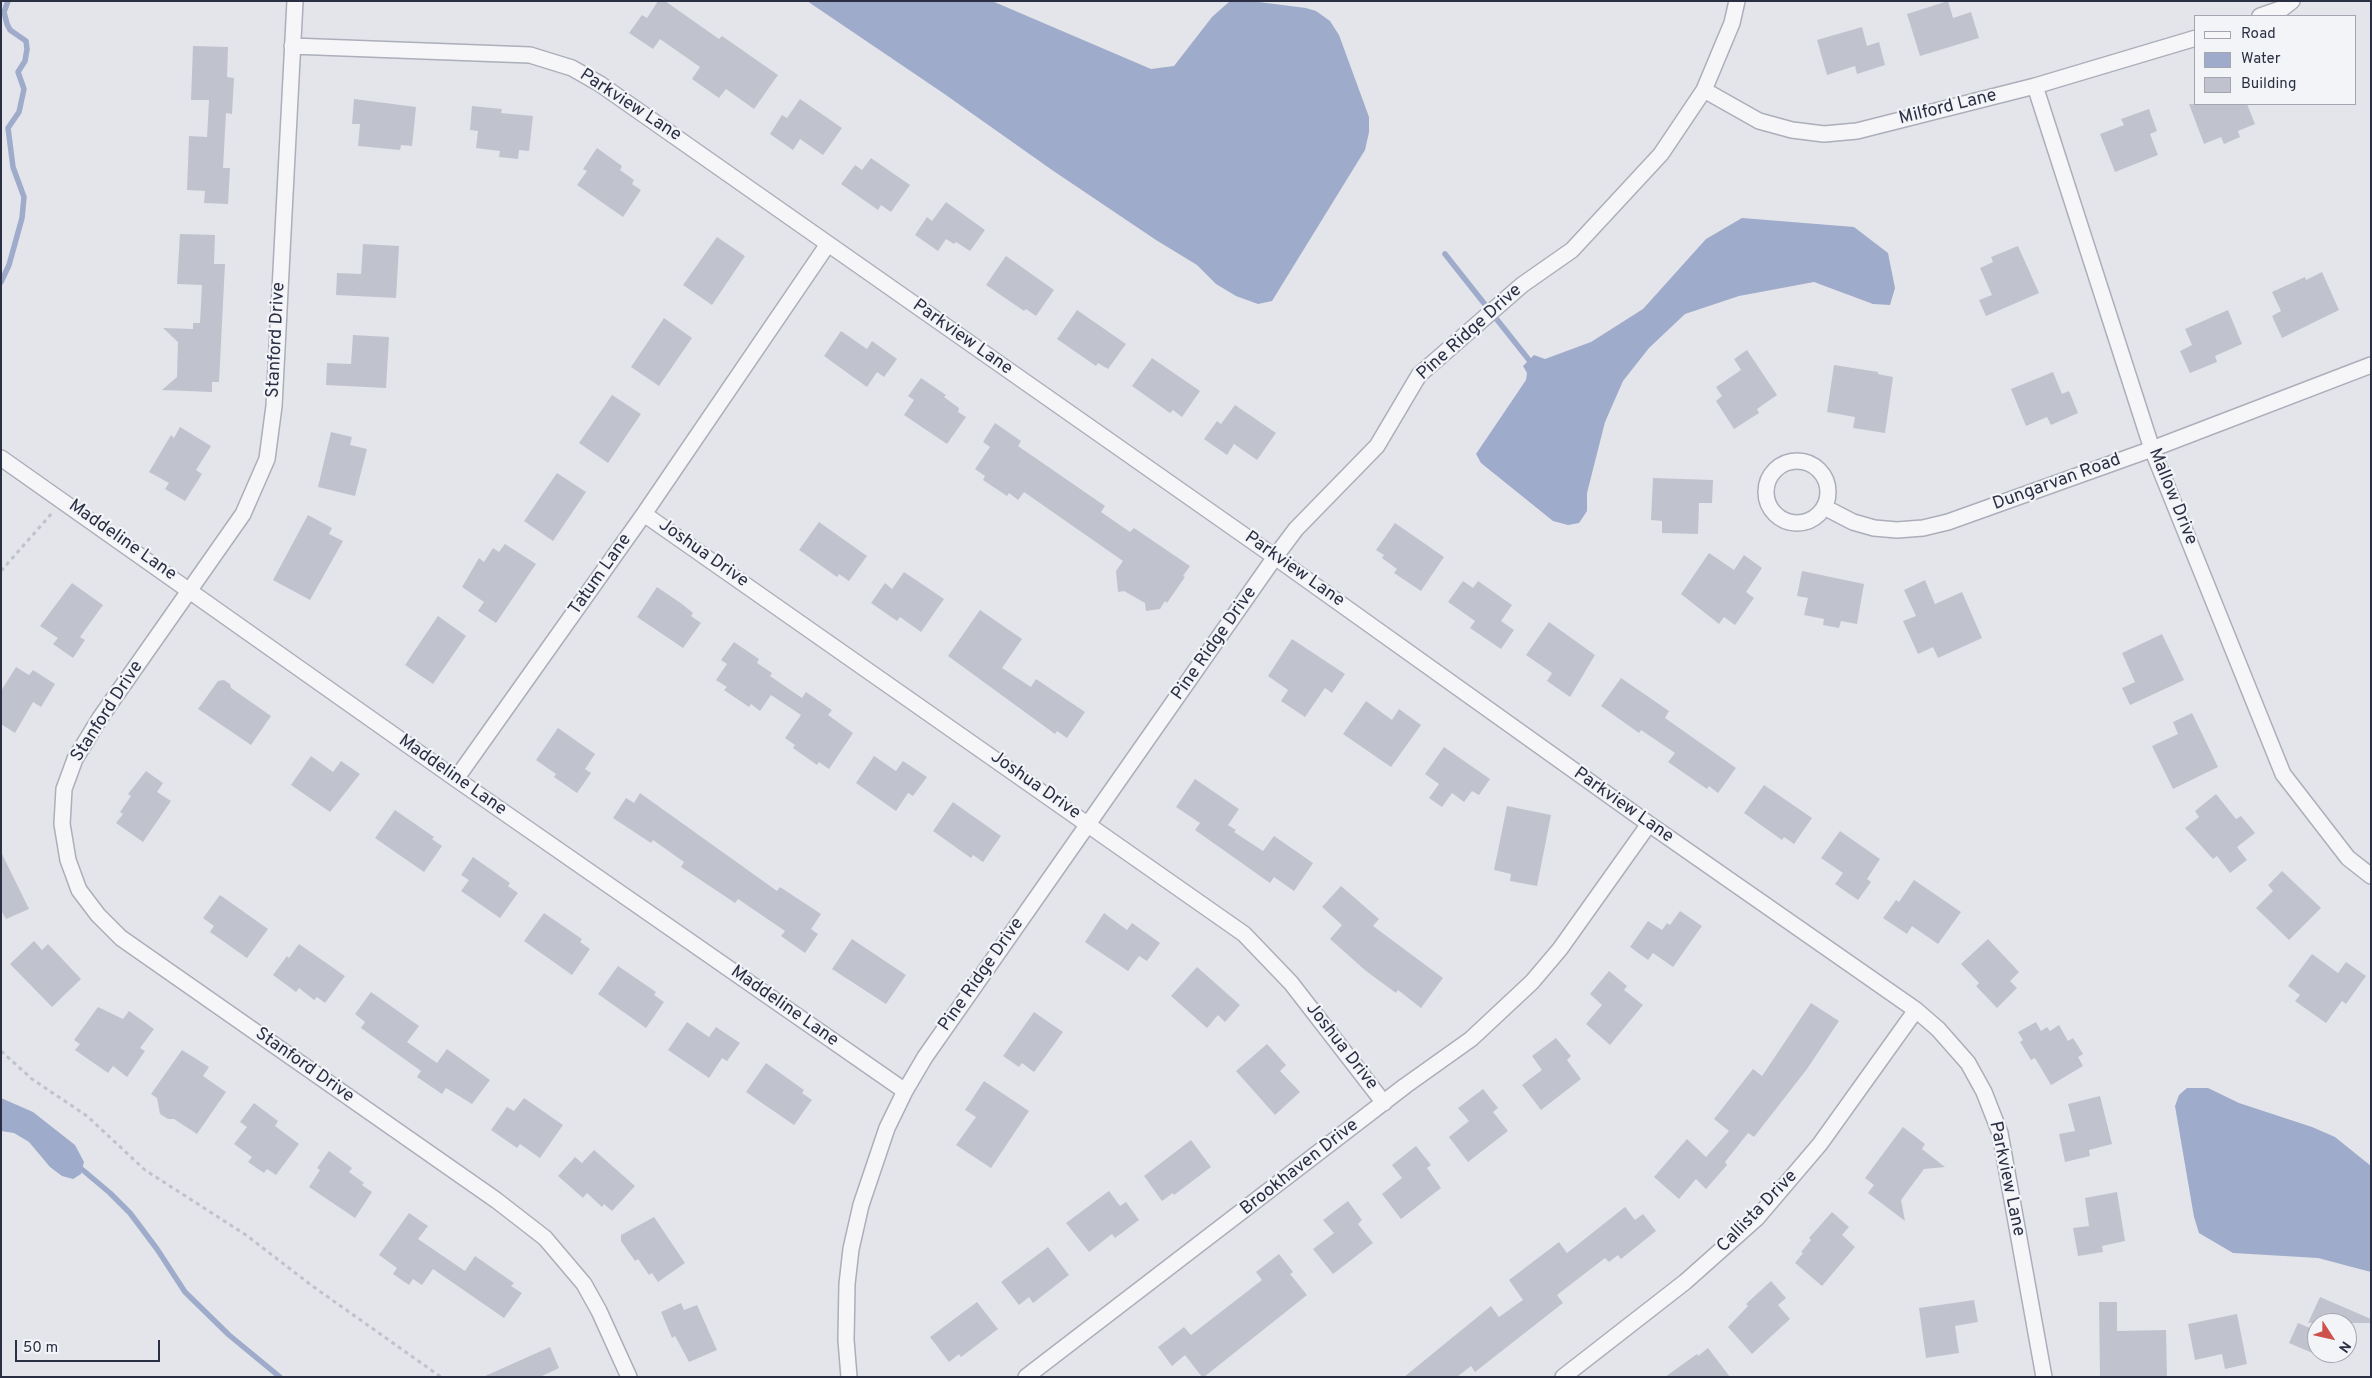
<!DOCTYPE html>
<html>
<head>
<meta charset="utf-8">
<style>
  body { margin:0 }
  #map { position:relative; width:2372px; height:1378px; overflow:hidden; background:#e3e5eb; font-family:Overpass,sans-serif }
  canvas { display:block }
  .frame { position:absolute; inset:0; border:2px solid #2b2f43; pointer-events:none }
  .legend { position:absolute; left:2194px; top:15px; width:162px; height:90px; box-sizing:border-box; background:#f3f4f8; border:1px solid #a3a5b0; margin:0; padding:6px 9px; list-style:none; font-size:15px; color:#2b2f43 }
  .legend li { display:flex; align-items:center; gap:10px; height:25px }
  .legend b { width:25px; border:1px solid #a3a5b0 }
  .north { position:absolute; left:2307px; top:1313px; width:50px; height:50px; box-sizing:border-box; background:#f3f4f8; border:1px solid #a3a5b0; border-radius:50%; rotate:125deg; font-size:14px; font-weight:700; line-height:20px; text-align:center; color:#2b2f43 }
  .north::after { content:''; display:block; margin:auto; width:18px; height:22px; background:#cd524b; clip-path:polygon(50% 0,100% 100%,50% 72%,0 100%) }
  .scale { position:absolute; left:15px; top:1340px; width:145px; height:22px; box-sizing:border-box; border:2px solid #2b2f43; border-top:0; padding-left:6px; font-size:15px; line-height:18px; white-space:nowrap; color:#2b2f43; -webkit-text-stroke:4px #f3f4f8; paint-order:stroke }
</style>
</head>
<body>
<div id="map">
<canvas width="2372" height="1378"></canvas>
<div class="frame"></div>
<ul class="legend">
<li><b style="height:6px;background:#f6f6f9"></b>Road</li>
<li><b style="height:14px;background:#9fabca"></b>Water</li>
<li><b style="height:14px;background:#c0c3ce"></b>Building</li>
</ul>
<div class="north">N</div>
<div class="scale">50 m</div>
</div>
<script>
const c = document.querySelector('canvas').getContext('2d');
c.lineJoin = 'round';
function fillPath(path, color) {
  c.fillStyle = color;
  c.fill(path, 'evenodd');
}
function shape(rows) {
  const path = new Path2D();
  for (const r of rows) {
    if (r.length === 3) {
      path.moveTo(r[0] + r[2], r[1]);
      path.arc(r[0], r[1], r[2], 0, 2 * Math.PI);
      continue;
    }
    path.moveTo(r[0], r[1]);
    for (let i = 2; i < r.length; i += 2) path.lineTo(r[i], r[i + 1]);
  }
  return path;
}
function trace(path, color, width, dash) {
  c.strokeStyle = color;
  c.lineWidth = width;
  c.lineCap = dash ? 'butt' : 'round';
  c.setLineDash(dash || []);
  c.stroke(path);
}
function label(font, color, halo, rows, align = 'center') {
  c.font = font + ' Overpass,sans-serif';
  c.lineWidth = 4.5;
  c.setLineDash([]);
  c.textBaseline = 'middle';
  c.strokeStyle = halo;
  c.fillStyle = color;
  for (const [text, x, y, turn = 0] of rows) {
    c.save();
    c.translate(x, y);
    c.rotate((+turn || 0) * Math.PI / 180);
    c.textAlign = isNaN(turn) ? turn : align;
    if (halo) c.strokeText(text, 0, 0);
    c.fillText(text, 0, 0);
    c.restore();
  }
}
const water = shape([
  [807,1,992,1,1151,69,1174,66,1212,17,1230,1,1251,1,1306,8,1316,11,1330,21,1339,35,1369,117,1369,132,1365,150,1272,301,1258,304,1236,296,1216,284,1197,265,1156,240,1052,170,943,93],
  [1742,218,1854,227,1888,253,1895,288,1890,305,1873,304,1814,282,1739,296,1685,314,1649,348,1623,381,1605,422,1587,493,1587,511,1579,523,1568,525,1553,521,1481,463,1476,454,1526,380,1527,373,1523,366,1534,355,1545,359,1591,342,1643,309,1706,239],
  [2187,1088,2208,1088,2239,1103,2312,1127,2335,1137,2371,1166,2371,1272,2318,1258,2233,1253,2199,1233,2194,1217,2175,1106,2179,1095],
  [1,1098,33,1112,75,1145,84,1162,81,1174,73,1179,62,1176,50,1167,29,1142,14,1133,1,1131]
]);
const stream = shape([
  [1445,254,1529,360],
  [1,282,9,265,22,218,24,197,13,167,8,128,19,112,24,89,18,72,25,61,27,49,26,41,10,30,7,24,4,12,8,1],
  [78,1166,110,1193,130,1213,157,1249,185,1292,229,1335,280,1377]
]);
const building = shape([
  [658,1,665,1,719,39,722,36,778,75,754,109,726,89,719,98,692,79,700,67,660,39,653,49,629,33,642,15,647,18],
  [1948,1,1953,18,1971,12,1979,38,1920,56,1907,14],
  [1862,27,1867,46,1879,42,1885,65,1857,74,1855,66,1827,75,1817,40],
  [193,46,228,47,227,77,234,78,232,114,226,113,223,168,230,168,228,204,204,203,205,191,187,190,189,136,207,137,209,100,191,100],
  [354,99,416,107,412,146,401,145,400,150,358,146,360,124,352,124],
  [800,99,842,128,823,155,800,139,793,150,770,134,782,115,787,118],
  [2189,104,2247,104,2255,124,2238,131,2240,137,2224,144,2221,137,2204,144],
  [472,106,502,109,501,113,533,116,529,151,519,150,518,159,499,157,500,151,476,148,478,131,470,130],
  [2149,109,2157,131,2150,134,2158,155,2115,172,2100,134,2124,125,2121,119],
  [597,148,622,166,620,170,634,180,632,184,641,190,623,217,577,185,587,171,583,169],
  [871,158,910,185,891,212,881,205,878,210,841,184,855,165,862,170],
  [946,202,985,230,970,251,956,242,954,244,946,239,938,251,915,235,927,217,932,221],
  [180,234,215,235,214,264,225,264,219,382,212,382,212,392,162,390,177,377,178,342,163,328,193,329,193,323,200,323,202,285,177,284],
  [717,237,745,256,712,305,683,285],
  [363,244,399,246,396,298,336,295,337,273,361,274],
  [2018,246,2039,293,1986,316,1979,300,1992,295,1980,268,1993,262,1991,257],
  [1006,256,1054,290,1036,316,1026,309,1024,311,986,285],
  [2322,272,2339,310,2282,338,2272,316,2281,311,2272,292,2305,277,2306,280],
  [1077,310,1126,344,1108,369,1098,363,1096,366,1057,339],
  [2228,310,2242,344,2215,356,2217,362,2190,373,2180,351,2192,345,2185,329],
  [664,318,692,338,659,386,631,367],
  [841,331,867,349,872,341,897,359,884,377,877,372,867,387,824,356],
  [353,335,389,337,386,388,326,385,327,363,351,364],
  [1747,350,1777,395,1757,409,1759,413,1734,429,1716,401,1722,396,1716,387,1741,370,1734,359],
  [1152,358,1200,391,1182,417,1173,410,1170,413,1132,386],
  [1834,365,1878,372,1878,374,1893,377,1885,433,1853,428,1855,417,1827,412],
  [2053,372,2062,394,2069,391,2078,413,2051,425,2047,417,2026,426,2011,389],
  [921,378,946,395,944,397,959,408,958,412,966,417,947,444,904,415,914,400,908,396],
  [612,395,641,414,608,463,579,443],
  [1235,405,1276,433,1257,460,1234,444,1227,455,1204,439,1217,421,1221,424],
  [995,423,1021,441,1018,446,1105,506,1101,512,1130,532,1134,528,1190,566,1183,576,1185,577,1167,603,1165,601,1160,609,1146,611,1145,603,1124,591,1118,592,1116,571,1123,561,1024,492,1018,500,1009,493,1007,496,983,480,985,476,975,469,990,447,983,442],
  [180,427,211,446,196,470,202,474,185,501,165,489,169,483,149,472,171,435,174,438],
  [331,432,352,437,350,445,367,449,355,496,318,487],
  [557,473,586,492,553,541,524,521],
  [1653,478,1713,480,1712,503,1699,503,1698,534,1662,533,1662,521,1651,520],
  [308,515,332,528,329,534,343,541,310,600,273,580],
  [819,522,867,556,849,581,839,574,837,577,799,550],
  [1395,523,1444,557,1421,591,1394,573,1397,569,1382,558,1384,555,1376,550],
  [505,544,536,564,496,623,478,611,484,602,462,587,479,558,484,562,493,548,499,552],
  [1709,553,1734,570,1744,555,1762,568,1746,592,1754,598,1735,625,1724,617,1719,624,1681,594],
  [1802,571,1864,584,1857,624,1841,621,1839,628,1823,625,1824,619,1804,615,1808,598,1797,596],
  [904,572,944,599,921,632,900,617,897,621,871,603,885,583,892,589],
  [1925,580,1935,604,1962,592,1982,638,1938,658,1933,647,1918,654,1903,621,1916,616,1904,590],
  [1463,581,1473,588,1478,581,1512,605,1501,621,1514,630,1501,649,1470,628,1475,621,1448,602],
  [72,583,103,605,80,637,85,640,73,658,53,644,58,638,40,626],
  [657,587,682,604,693,613,691,616,701,623,683,648,637,617],
  [980,610,1022,639,1002,668,1031,687,1036,679,1085,712,1067,738,1057,731,1055,734,948,656],
  [438,616,466,636,433,684,405,665],
  [1549,622,1595,655,1570,697,1547,681,1552,673,1526,655],
  [2162,634,2184,680,2130,705,2122,688,2135,682,2122,653],
  [1292,639,1345,674,1332,693,1325,688,1305,717,1281,701,1288,690,1268,676],
  [734,642,759,659,757,663,772,673,770,676,802,698,806,692,832,710,828,715,853,733,829,769,819,762,817,765,793,748,795,745,785,738,801,715,771,695,760,711,751,704,749,707,724,690,727,687,716,680,727,664,721,660],
  [16,667,29,675,33,670,55,684,41,707,33,702,15,733,1,724,1,691],
  [1621,678,1669,711,1665,718,1736,768,1718,793,1709,786,1707,789,1668,762,1675,753,1641,730,1639,733,1601,706],
  [224,680,230,684,231,688,271,716,251,745,198,709,218,681],
  [1366,701,1392,720,1399,709,1421,725,1391,767,1343,734],
  [2192,713,2218,767,2173,789,2152,746,2178,734,2173,722],
  [558,728,595,754,585,769,591,773,577,793,554,777,556,774,536,760],
  [1444,747,1490,779,1479,795,1472,791,1464,802,1452,793,1442,807,1429,798,1439,784,1425,774],
  [311,756,333,772,341,761,360,774,330,812,291,785],
  [874,756,896,771,903,761,927,777,913,796,908,793,896,811,856,783],
  [146,771,163,783,157,792,171,801,143,842,116,823,123,814,120,812,131,796,128,794],
  [1195,779,1239,809,1228,825,1236,830,1234,832,1263,851,1274,836,1313,863,1294,891,1274,877,1270,883,1195,830,1200,823,1176,807],
  [1764,785,1812,818,1794,844,1784,837,1782,840,1744,813],
  [640,793,777,891,780,887,821,914,811,929,818,934,805,953,781,936,785,931,738,899,735,903,681,867,684,862,653,840,651,843,613,818,626,798,634,803],
  [2216,794,2236,819,2241,816,2255,833,2237,847,2247,860,2230,873,2217,856,2213,859,2185,828,2199,817,2195,811],
  [953,802,1001,836,983,862,973,855,971,858,933,831],
  [1507,806,1551,815,1537,886,1510,881,1511,874,1494,870],
  [395,810,434,837,432,839,442,846,424,872,375,838],
  [1840,831,1880,859,1867,879,1871,882,1858,900,1835,884,1843,873,1821,858],
  [1,852,29,909,6,919,1,910],
  [473,857,510,883,508,886,518,893,500,918,461,891,469,880,461,875],
  [2282,871,2321,908,2289,940,2256,908,2273,891,2268,885],
  [1914,880,1961,912,1938,944,1912,926,1907,934,1883,918,1896,900,1899,902],
  [1341,886,1379,919,1373,926,1443,978,1421,1008,1398,990,1396,993,1366,971,1330,939,1342,925,1322,907],
  [220,895,268,929,247,958,210,932,214,926,203,918],
  [1680,911,1702,926,1673,967,1653,953,1648,960,1630,947,1648,921,1662,930,1667,923,1670,925],
  [544,913,582,939,580,942,590,949,572,975,524,941],
  [1104,913,1127,930,1132,923,1160,943,1147,961,1139,956,1128,971,1085,942],
  [852,939,906,975,886,1004,832,969],
  [1988,939,2019,972,2010,981,2017,988,1997,1008,1976,986,1979,983,1961,964],
  [34,941,42,950,48,944,81,979,52,1007,10,964],
  [299,944,345,976,325,1003,317,997,314,1000,299,988,296,992,273,975,287,956,289,958],
  [2312,954,2338,973,2346,962,2366,976,2346,1004,2342,1001,2326,1023,2295,1001,2300,995,2288,986],
  [618,966,656,992,654,995,664,1002,646,1028,598,994],
  [1197,967,1240,1005,1225,1022,1218,1015,1207,1028,1171,996],
  [1609,971,1627,986,1624,990,1643,1005,1610,1045,1586,1024,1602,1005,1590,994],
  [371,992,419,1026,407,1042,437,1063,447,1049,490,1080,472,1104,446,1088,442,1094,417,1077,421,1071,361,1028,365,1022,355,1014],
  [1811,1003,1839,1021,1807,1069,1754,1137,1748,1133,1725,1162,1727,1165,1706,1189,1696,1179,1679,1199,1654,1177,1687,1139,1706,1157,1729,1131,1714,1119,1753,1069,1762,1076],
  [98,1007,123,1019,129,1011,154,1029,140,1048,145,1051,127,1077,113,1066,108,1073,75,1050,80,1044,74,1040],
  [1034,1012,1063,1032,1034,1072,1022,1063,1019,1067,1003,1056],
  [687,1022,709,1037,716,1027,740,1043,727,1061,722,1058,709,1078,668,1050],
  [2036,1022,2041,1031,2047,1027,2050,1031,2059,1025,2068,1041,2073,1038,2083,1054,2078,1057,2083,1066,2051,1085,2035,1058,2031,1060,2020,1042,2023,1040,2018,1032],
  [1556,1038,1571,1056,1567,1060,1581,1079,1541,1110,1522,1085,1542,1070,1532,1056],
  [1267,1044,1286,1065,1280,1071,1300,1092,1275,1115,1236,1071],
  [182,1050,209,1067,203,1076,226,1092,197,1134,174,1119,168,1119,160,1114,157,1098,151,1094],
  [766,1063,804,1090,802,1093,812,1100,794,1125,746,1092],
  [984,1081,1029,1111,991,1168,956,1145,976,1117,965,1110],
  [1483,1089,1498,1108,1493,1112,1508,1131,1468,1162,1449,1137,1469,1121,1458,1108],
  [2100,1096,2112,1144,2089,1150,2090,1156,2065,1162,2059,1134,2075,1131,2068,1104],
  [524,1098,563,1125,540,1158,520,1144,517,1148,491,1130,507,1107,514,1111],
  [254,1103,278,1121,275,1126,299,1144,276,1175,267,1169,264,1173,248,1162,252,1157,234,1144,247,1127,240,1122],
  [1903,1127,1925,1144,1922,1149,1945,1167,1924,1169,1901,1200,1905,1221,1868,1193,1874,1185,1865,1178],
  [1191,1140,1211,1167,1174,1195,1173,1193,1162,1201,1144,1176],
  [1416,1146,1431,1165,1427,1168,1441,1188,1401,1219,1382,1194,1402,1178,1392,1165],
  [594,1150,635,1186,612,1211,604,1204,602,1207,587,1193,583,1198,558,1176,575,1157,582,1163],
  [329,1151,352,1168,349,1172,364,1183,362,1185,372,1192,355,1218,309,1187,320,1170,317,1168],
  [1109,1191,1120,1206,1126,1202,1139,1220,1115,1238,1112,1234,1089,1252,1066,1223],
  [2117,1192,2125,1241,2102,1246,2103,1252,2078,1256,2073,1228,2089,1226,2085,1198],
  [1348,1201,1362,1220,1358,1224,1373,1243,1333,1274,1313,1249,1334,1233,1323,1220],
  [1625,1207,1635,1220,1643,1214,1656,1231,1621,1259,1618,1255,1609,1262,1605,1258,1557,1295,1563,1303,1475,1372,1471,1366,1457,1377,1404,1377,1491,1306,1499,1317,1523,1300,1509,1280,1559,1242,1567,1253],
  [1832,1212,1849,1227,1842,1235,1855,1247,1822,1286,1795,1263,1803,1253,1801,1252,1811,1240,1809,1238],
  [409,1213,428,1226,418,1239,465,1271,475,1256,514,1283,511,1286,522,1293,504,1318,433,1269,422,1285,413,1279,409,1285,393,1274,397,1268,379,1255],
  [654,1217,685,1263,658,1282,652,1273,649,1275,638,1259,635,1261,621,1241,621,1235],
  [1048,1247,1069,1275,1033,1303,1029,1297,1019,1305,1001,1282],
  [1279,1254,1293,1272,1290,1274,1307,1295,1204,1377,1202,1377,1185,1355,1172,1366,1158,1347,1184,1327,1191,1335,1262,1280,1256,1272],
  [1771,1281,1786,1298,1778,1305,1790,1319,1752,1354,1728,1327,1748,1306,1746,1304],
  [2320,1297,2371,1319,2371,1323,2308,1323],
  [1974,1300,1978,1322,1955,1326,1959,1353,1926,1358,1919,1308],
  [977,1302,998,1329,961,1357,959,1354,949,1362,930,1337],
  [2099,1302,2117,1302,2117,1331,2166,1330,2167,1377,2100,1377],
  [681,1303,684,1310,697,1305,717,1350,689,1362,675,1336,672,1338,661,1312],
  [2237,1314,2247,1364,2225,1369,2222,1354,2195,1360,2188,1324],
  [2298,1323,2317,1331,2317,1355,2289,1343],
  [550,1347,559,1368,540,1377,483,1377],
  [1708,1348,1730,1377,1665,1377,1697,1354,1698,1356]
]);
const path = shape([
  [1,571,52,513],
  [1,1051,32,1079,87,1116,145,1170,246,1235,311,1285,441,1377]
]);
const street = shape([
  [295,1,274,406,267,459,243,514,100,718,75,759,64,789,62,824,68,860,79,890,98,915,121,938,496,1200,545,1238,584,1284,599,1311,629,1377],
  [2260,16,2283,8,2292,1],
  [292,46,530,55,572,68,600,84,1275,557,1649,824,1916,1010,1938,1029,1968,1063,1984,1092,2000,1133,2044,1377],
  [2035,86,2152,449,2283,774,2348,858,2371,876],
  [1704,90,1759,121,1792,130,1824,134,1857,131,2035,86,2196,38],
  [1,458,456,779,905,1091],
  [1797,492,31],
  [1824,507,1853,522,1874,528,1897,530,1923,528,1948,522,2152,449,2371,365],
  [644,514,1244,934,1291,983,1384,1103],
  [456,779,644,514,828,244],
  [849,1377,846,1340,847,1284,851,1249,861,1205,887,1128,905,1091,925,1057,1275,557,1296,529,1377,446,1419,375,1522,285,1572,250,1661,154,1704,90,1732,23,1737,1],
  [1026,1377,1405,1086,1471,1039,1532,982,1560,949,1649,824],
  [1563,1377,1685,1282,1757,1218,1820,1144,1916,1010]
]);
const streetNames = [
  ["Parkview Lane",630,106,33],
  ["Milford Lane",1948,108,-14],
  ["Pine Ridge Drive",1470,333,-42],
  ["Parkview Lane",962,338,35],
  ["Stanford Drive",277,340,-87],
  ["Dungarvan Road",2057,483,-20],
  ["Mallow Drive",2172,497,68],
  ["Maddeline Lane",122,541,35],
  ["Joshua Drive",703,554,35],
  ["Parkview Lane",1294,570,35],
  ["Tatum Lane",601,575,-55],
  ["Pine Ridge Drive",1215,644,-55],
  ["Stanford Drive",108,712,-57],
  ["Maddeline Lane",452,776,35],
  ["Joshua Drive",1035,786,35],
  ["Parkview Lane",1623,806,35],
  ["Pine Ridge Drive",982,975,-55],
  ["Maddeline Lane",784,1007,35],
  ["Joshua Drive",1341,1047,52],
  ["Stanford Drive",304,1066,35],
  ["Brookhaven Drive",1300,1168,-38],
  ["Parkview Lane",2006,1179,78],
  ["Callista Drive",1758,1212,-46]
];
fillPath(water, '#9fabca');
trace(stream, '#9fabca', 5.5);
fillPath(building, '#c0c3ce');
trace(street, '#acaeb9', 18);
trace(path, '#c1c2ca', 3, [4, 4]);
trace(street, '#f6f6f9', 15);
label('18px', '#2b2f43', '#f3f4f8', streetNames);
</script>
</body>
</html>
